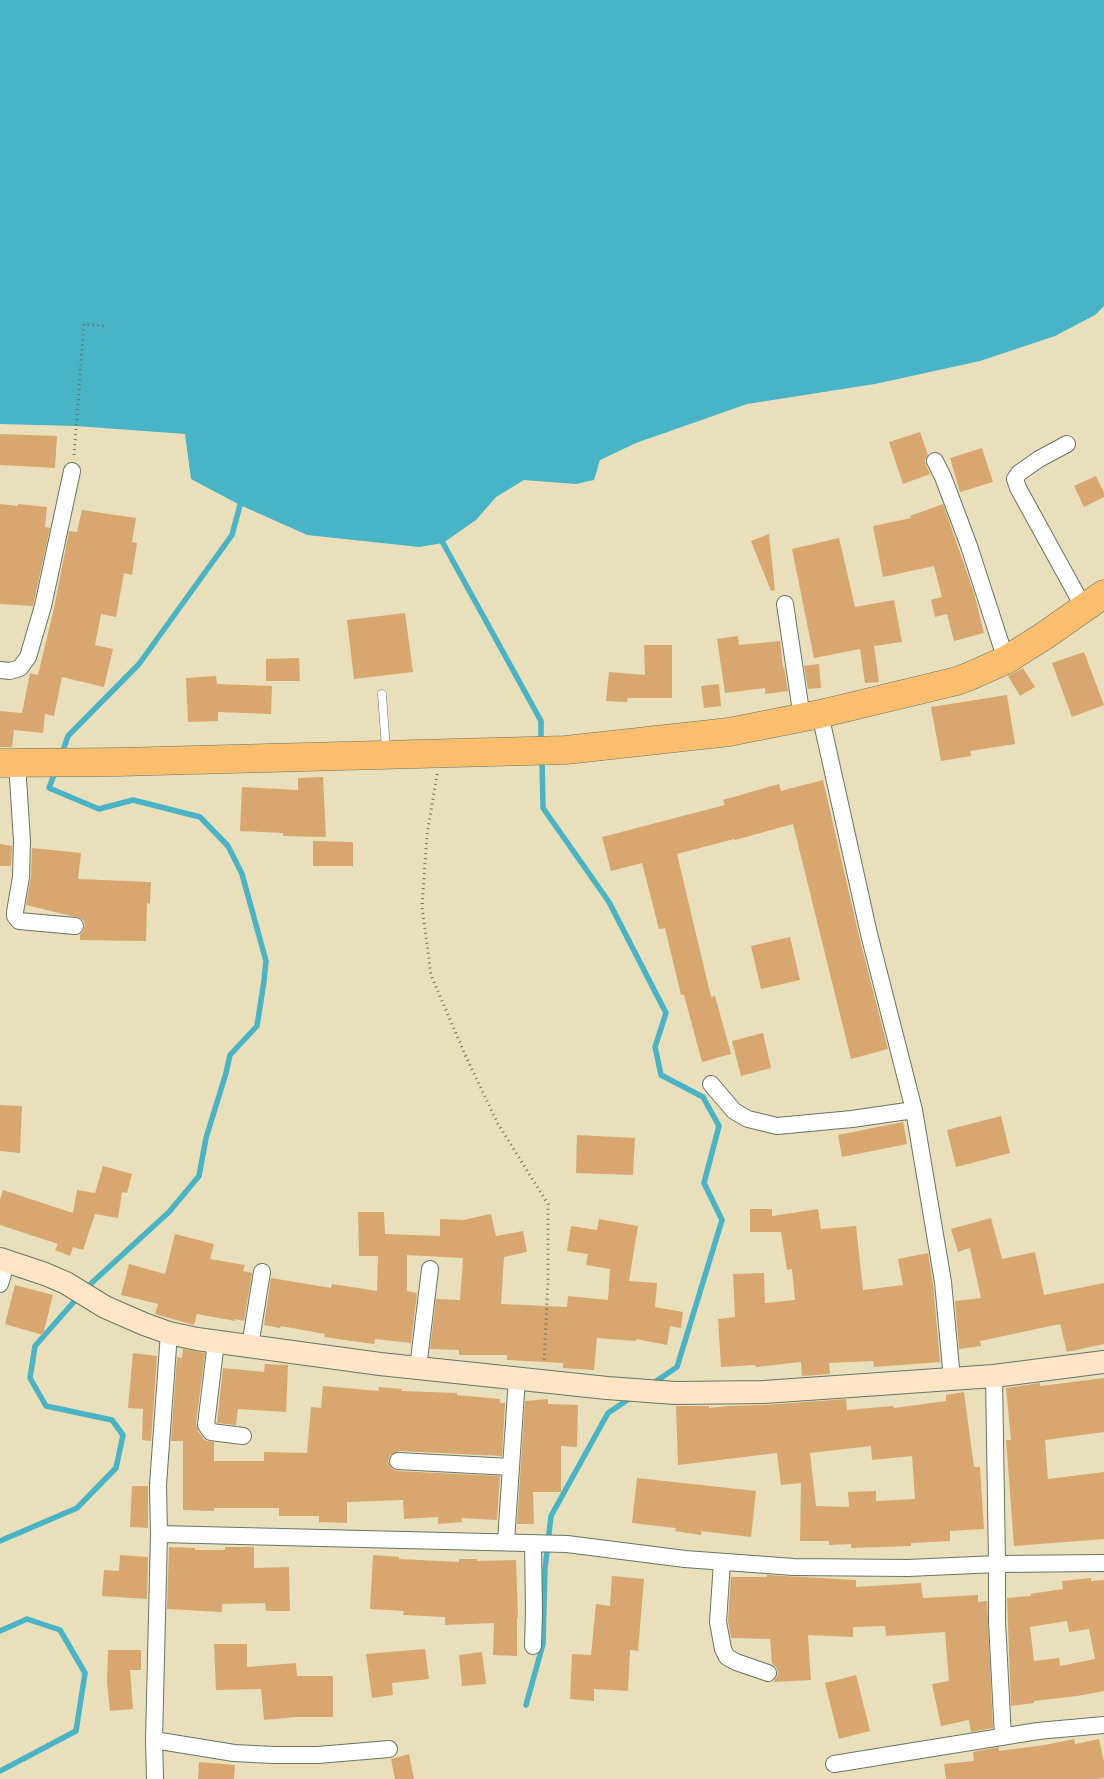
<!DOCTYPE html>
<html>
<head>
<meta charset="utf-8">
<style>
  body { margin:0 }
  canvas { display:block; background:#e9dfbb }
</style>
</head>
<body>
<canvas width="1104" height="1779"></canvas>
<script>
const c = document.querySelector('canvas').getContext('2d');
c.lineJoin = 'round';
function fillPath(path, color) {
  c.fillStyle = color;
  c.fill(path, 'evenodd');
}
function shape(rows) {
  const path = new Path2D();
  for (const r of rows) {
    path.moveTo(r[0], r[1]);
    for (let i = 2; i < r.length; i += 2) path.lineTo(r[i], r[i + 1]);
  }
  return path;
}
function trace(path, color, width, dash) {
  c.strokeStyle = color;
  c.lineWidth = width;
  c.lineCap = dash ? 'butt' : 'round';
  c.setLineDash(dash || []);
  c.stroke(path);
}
const water = shape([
  [0,0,1104,0,1104,306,1095,315,1055,336,980,361,875,384,747,404,636,443,600,460,594,480,576,484,524,480,496,497,476,520,443,543,419,547,307,535,240,505,191,479,185,434,76,426,0,424]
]);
const stream = shape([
  [443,543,541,721,541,744],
  [61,756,68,736,139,664,232,535,240,505],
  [542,758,543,808,609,902,666,1013,655,1047,661,1075,703,1097,719,1126,704,1183,722,1220,677,1367,652,1384],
  [56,769,49,788,99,809,133,800,200,817,228,846,242,874,266,961,264,981,257,1026,230,1055,226,1073,206,1138,199,1176,169,1212,85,1289],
  [0,1541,77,1508,116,1468,123,1435,112,1420,46,1406,30,1378,35,1346,79,1296],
  [0,1631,27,1619,60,1630,85,1673,76,1731,0,1771],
  [526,1705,543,1644,545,1569,551,1516,608,1413,632,1397]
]);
const building = shape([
  [920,432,928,455,925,460,926,465,930,474,903,484,889,442],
  [0,434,57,436,55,468,0,465],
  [982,448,993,482,960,492,950,458],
  [1096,476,1104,493,1104,497,1084,507,1074,486],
  [0,504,18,506,18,504,47,507,45,527,50,528,33,606,0,604],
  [943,504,974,593,984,633,954,641,947,614,935,617,931,600,942,597,934,566,883,577,873,526,911,518,910,516],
  [82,510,136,518,132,542,137,543,132,575,124,573,116,617,101,614,95,645,113,649,104,687,62,677,54,716,45,714,43,733,14,730,12,747,0,747,0,711,22,713,30,673,38,675,54,608,69,531,77,532],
  [769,534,775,590,771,591,751,541],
  [839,538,855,607,894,600,902,642,874,646,879,682,865,683,860,649,814,658,792,549],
  [405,613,413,672,354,679,347,620],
  [738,636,739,645,780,641,783,668,784,667,788,691,765,694,765,688,725,693,717,639],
  [644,645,672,645,672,698,628,698,627,702,606,701,609,672,645,675],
  [1084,652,1104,705,1072,717,1052,663],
  [299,658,300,681,266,681,266,659],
  [819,664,821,688,808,689,804,666],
  [1023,668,1035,687,1020,696,1008,676],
  [216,676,217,684,272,686,271,714,218,712,218,721,188,722,186,678],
  [719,684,721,706,704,708,701,686],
  [1007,695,1015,744,970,751,971,756,941,761,931,707],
  [323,777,326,837,283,836,283,833,240,831,242,787,298,790,298,778],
  [823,780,859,936,888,1049,851,1059,793,824,735,840,734,839,677,854,711,997,715,996,731,1054,702,1062,684,995,681,995,665,928,659,929,642,863,611,871,602,837,725,805,723,800,779,784,781,791],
  [313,841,353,842,353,866,313,866],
  [0,844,12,846,11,866,0,866],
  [32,848,81,853,78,879,151,882,150,904,147,903,146,941,80,940,80,935,83,931,85,926,84,921,80,918,26,905,31,877],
  [790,937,800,980,761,989,751,946],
  [763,1033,771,1068,741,1076,732,1041],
  [0,1105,22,1106,20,1153,0,1151],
  [1001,1116,1010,1153,956,1167,947,1130],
  [903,1122,907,1144,842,1157,838,1135],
  [577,1135,635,1138,633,1175,576,1173],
  [103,1166,132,1174,127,1193,122,1192,118,1218,95,1214,83,1250,73,1247,70,1256,55,1250,58,1244,0,1225,0,1200,3,1190,73,1213,77,1190,95,1193],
  [750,1209,772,1209,772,1216,818,1209,821,1229,856,1226,863,1290,903,1285,898,1259,928,1253,933,1283,940,1362,874,1367,873,1361,829,1363,830,1374,802,1376,801,1362,756,1367,755,1365,721,1367,718,1319,735,1317,733,1274,764,1273,765,1303,795,1300,792,1269,787,1270,781,1232,750,1232],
  [358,1212,384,1212,385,1234,440,1236,440,1219,463,1220,491,1214,496,1236,523,1231,527,1252,504,1257,501,1304,567,1307,568,1296,608,1300,610,1269,586,1265,588,1254,567,1251,571,1226,597,1230,599,1219,638,1226,629,1281,657,1283,655,1307,683,1312,681,1328,670,1326,667,1345,636,1339,636,1341,597,1338,594,1370,563,1368,563,1363,507,1360,507,1355,459,1355,459,1350,430,1349,436,1299,460,1300,463,1258,407,1255,407,1291,417,1293,411,1343,375,1339,374,1344,324,1337,325,1334,281,1326,280,1328,264,1325,271,1278,331,1288,332,1284,377,1291,378,1256,359,1256],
  [991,1218,1002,1259,1035,1252,1044,1295,1104,1283,1104,1344,1067,1352,1060,1324,980,1341,981,1346,959,1349,955,1301,981,1298,970,1248,958,1252,951,1229],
  [175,1234,214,1244,210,1259,245,1265,243,1271,252,1273,244,1321,235,1319,235,1321,197,1314,194,1325,155,1314,158,1304,121,1295,129,1264,165,1274],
  [15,1285,53,1295,43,1335,5,1324],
  [183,1349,205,1353,196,1424,198,1431,203,1438,206,1441,214,1442,214,1461,264,1461,264,1452,307,1453,311,1407,321,1408,323,1386,378,1391,379,1387,402,1389,401,1391,457,1393,457,1395,500,1399,500,1403,505,1403,502,1456,399,1451,390,1455,388,1461,392,1469,397,1471,500,1476,497,1520,461,1518,462,1522,438,1524,438,1517,404,1519,403,1500,347,1502,347,1523,319,1522,319,1516,279,1516,279,1508,214,1508,214,1511,183,1510,183,1441,171,1441,177,1357,182,1358],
  [133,1353,157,1356,151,1441,142,1440,143,1409,128,1408],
  [265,1364,288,1365,286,1412,238,1409,236,1425,217,1423,223,1368,264,1372],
  [1104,1378,1104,1432,1045,1440,1048,1479,1104,1472,1104,1539,1014,1546,1006,1440,1011,1440,1006,1388,1040,1383,1040,1386],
  [964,1392,974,1467,980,1467,984,1529,950,1531,950,1541,911,1543,911,1546,851,1548,851,1544,829,1545,829,1541,800,1541,801,1483,781,1485,777,1453,678,1465,676,1406,709,1406,709,1408,729,1406,765,1405,846,1399,847,1410,893,1406,894,1408,946,1401,946,1395],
  [871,1446,872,1460,912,1456,915,1499,876,1501,876,1491,848,1492,849,1507,816,1506,810,1453],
  [548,1399,548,1404,578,1405,577,1447,561,1446,561,1492,533,1492,534,1524,517,1524,525,1401],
  [637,1478,756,1491,751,1537,701,1531,701,1535,675,1531,676,1528,632,1523],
  [132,1486,148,1486,148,1528,130,1527],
  [169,1547,195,1548,195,1550,225,1550,225,1547,254,1547,254,1568,289,1567,290,1611,266,1611,265,1603,222,1604,222,1612,167,1609],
  [120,1555,148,1557,147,1599,102,1596,104,1570,119,1571],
  [373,1555,399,1557,399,1559,459,1562,459,1559,477,1559,477,1561,516,1560,518,1617,517,1617,517,1656,493,1655,494,1623,445,1625,445,1617,403,1615,404,1611,370,1609],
  [767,1575,856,1580,856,1587,921,1583,923,1598,978,1595,978,1602,987,1601,993,1728,971,1732,969,1720,941,1726,932,1684,949,1681,945,1632,886,1636,885,1626,853,1627,853,1637,808,1635,811,1680,773,1682,777,1677,778,1672,776,1667,772,1664,770,1639,731,1638,728,1621,731,1577,767,1577],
  [612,1576,644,1579,638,1651,630,1650,628,1691,594,1689,594,1701,570,1699,572,1654,591,1655,596,1604,610,1606],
  [1091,1578,1091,1581,1104,1580,1104,1691,1077,1696,1034,1701,1034,1703,1011,1706,1007,1598,1031,1596,1030,1594,1063,1589,1062,1581],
  [1067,1621,1069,1632,1089,1629,1095,1659,1060,1666,1059,1658,1034,1661,1030,1627],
  [214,1644,247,1644,247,1667,296,1663,297,1676,333,1676,333,1717,297,1717,264,1720,261,1689,216,1690],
  [425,1649,429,1679,392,1683,393,1695,372,1698,366,1654],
  [108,1650,141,1650,141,1670,130,1670,133,1709,110,1711,107,1682],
  [482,1652,486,1684,462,1686,459,1655],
  [856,1675,870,1731,839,1739,825,1683],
  [1074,1739,1075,1744,1099,1739,1104,1762,1104,1778,1097,1779,946,1779,944,1764,974,1761,973,1752,999,1747,999,1751,1045,1745],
  [409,1754,414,1779,395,1779,391,1759],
  [199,1762,235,1765,234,1779,198,1779]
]);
const path = shape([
  [74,455,84,324,104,326],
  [437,774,427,835,422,906,431,975,466,1057,498,1124,548,1204,548,1281,544,1363]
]);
const lane = shape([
  [382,694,386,749]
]);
const street = shape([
  [1067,444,1039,459,1019,473,1015,479,1018,488,1084,608],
  [935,461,943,477,969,546,1006,660],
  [785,604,802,718],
  [0,670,10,671,20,668,28,657,43,606,72,471],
  [820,714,869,934,914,1110,943,1282,952,1379],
  [17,763,22,841,21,877,15,912,15,916,19,921,75,926],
  [711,1084,734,1111,748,1119,777,1126,852,1119,914,1110],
  [0,1284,7,1261],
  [216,1342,206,1425,211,1432,243,1436],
  [250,1346,262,1272],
  [418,1368,430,1269],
  [994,1376,997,1564,1104,1563],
  [398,1461,511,1467],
  [159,1534,567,1544,685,1559,794,1567,908,1568,997,1564,997,1622,1003,1737],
  [506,1541,517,1378],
  [722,1562,718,1622,723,1649,727,1657,736,1662,768,1673],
  [533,1646,534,1611,533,1543],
  [154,1740,234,1753,273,1755,318,1755,389,1749],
  [834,1764,1038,1731,1104,1725],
  [155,1779,154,1740,159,1534,158,1485,169,1333]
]);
const secondary = shape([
  [0,1259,45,1274,66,1283,105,1307,144,1324,169,1333,197,1339,380,1364,607,1388,675,1393,764,1392,994,1376,1104,1362]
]);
const highway = shape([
  [0,763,119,762,566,750,729,732,820,714,957,681,970,676,1006,660,1044,636,1104,594]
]);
fillPath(water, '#48b4c5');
trace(stream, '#48b4c5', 5.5);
fillPath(building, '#d7a76f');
trace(lane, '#667663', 9);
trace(street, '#667663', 18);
trace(secondary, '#667663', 24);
trace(highway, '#667663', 29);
trace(path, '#667663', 3, [1, 4]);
trace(lane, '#fff', 8);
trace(street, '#fff', 16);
trace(secondary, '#fde5c5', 22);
trace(highway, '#fbbe6e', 28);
</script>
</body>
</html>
